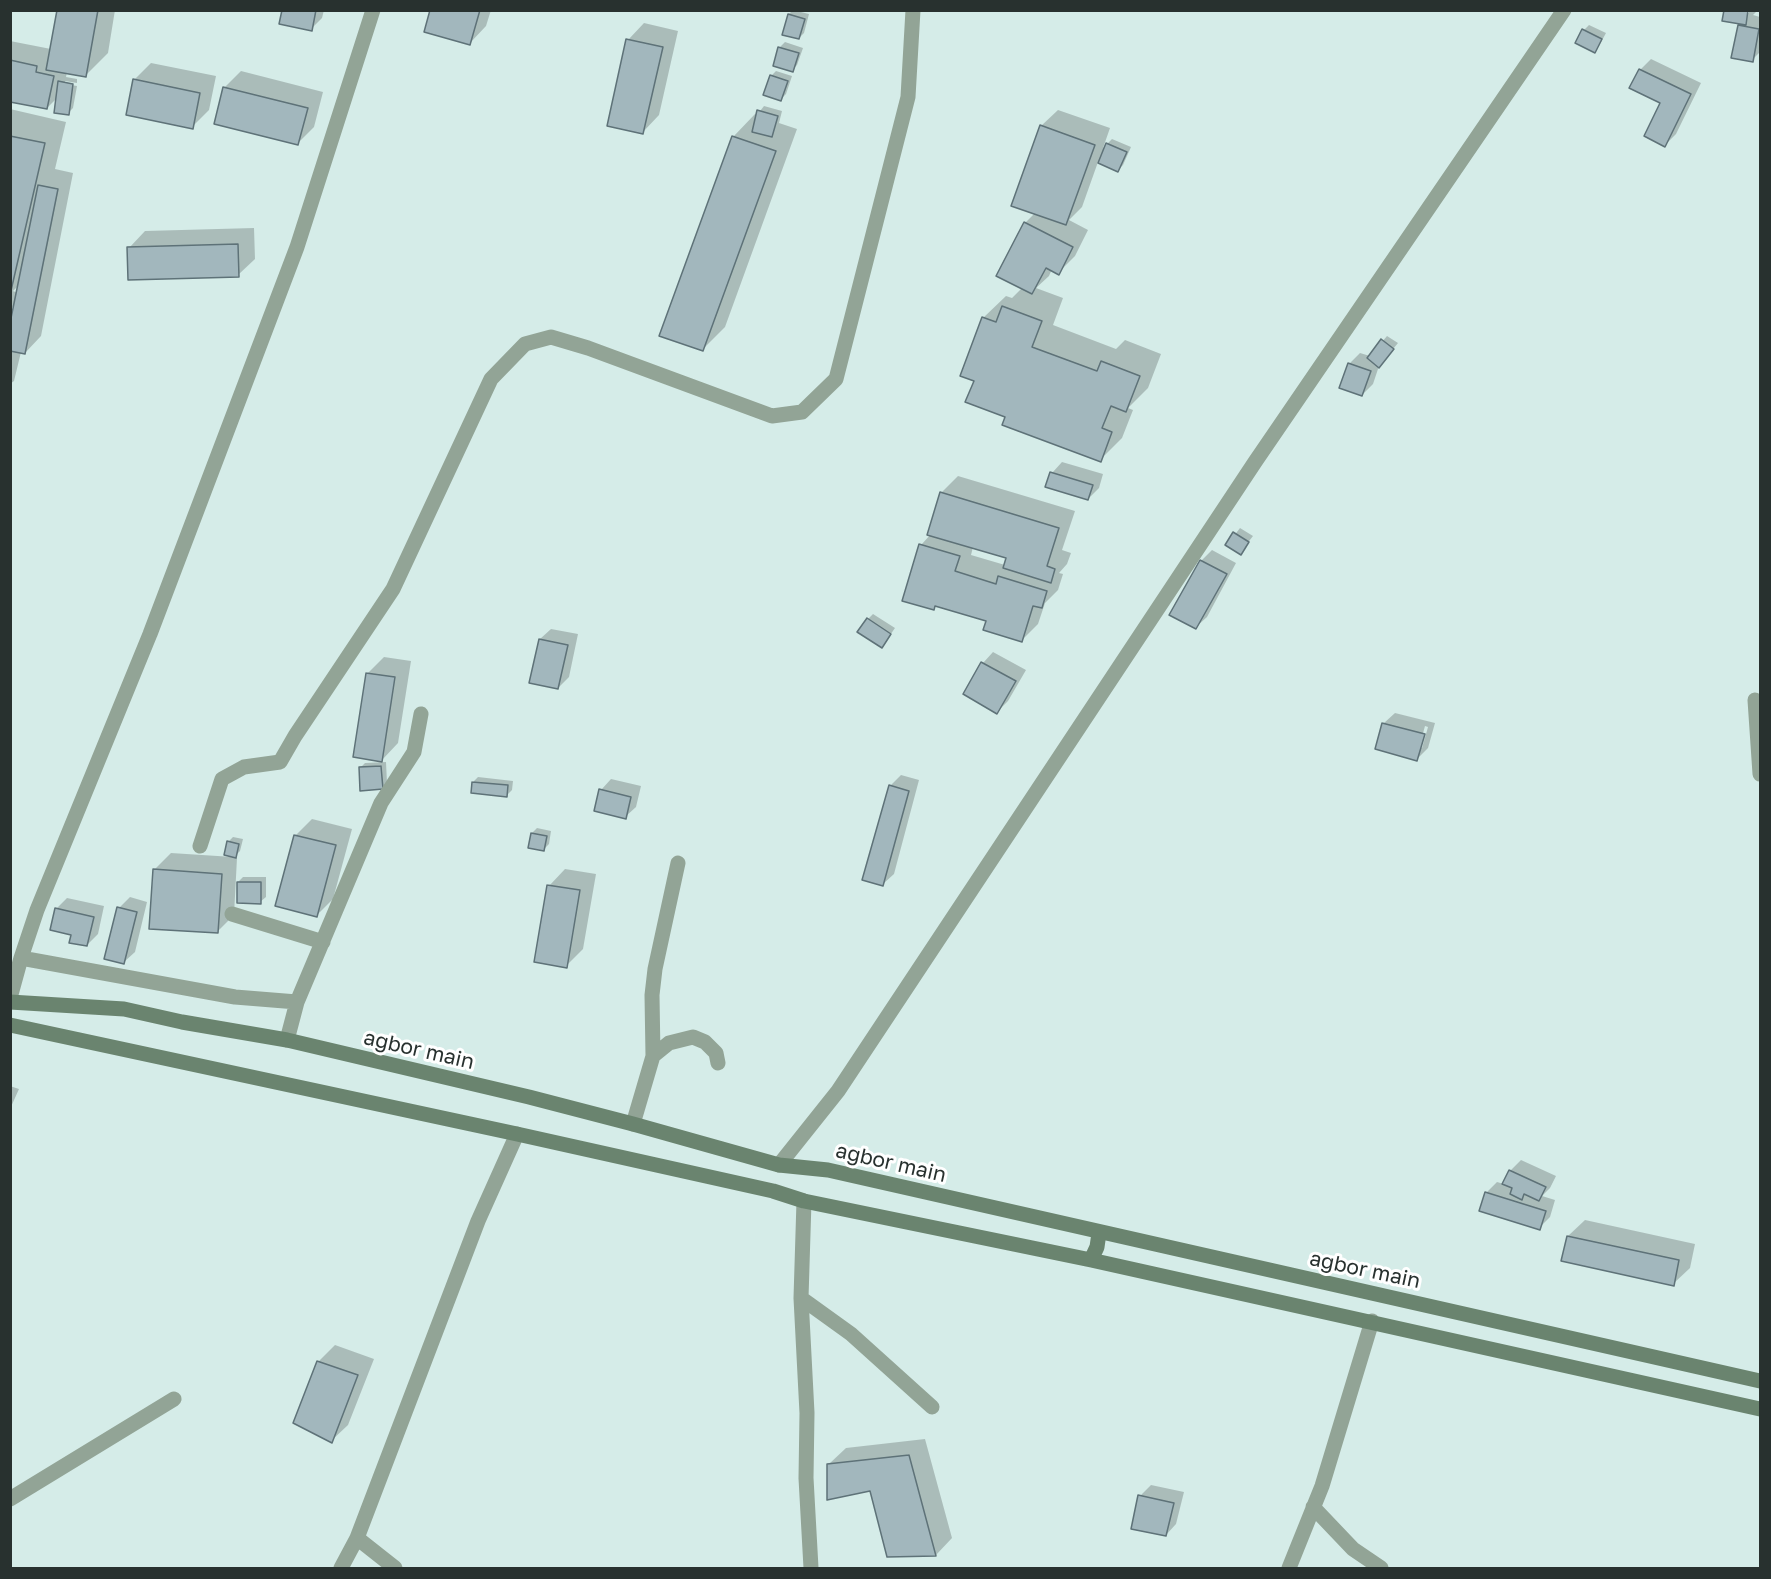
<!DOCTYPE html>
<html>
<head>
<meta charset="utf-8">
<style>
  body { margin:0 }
  #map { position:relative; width:1771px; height:1579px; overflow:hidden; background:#d5ece8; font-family:"Golos Text",sans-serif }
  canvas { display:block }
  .frame { position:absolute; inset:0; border:12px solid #28312f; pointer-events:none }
</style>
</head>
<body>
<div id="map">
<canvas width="1771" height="1579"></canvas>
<div class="frame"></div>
</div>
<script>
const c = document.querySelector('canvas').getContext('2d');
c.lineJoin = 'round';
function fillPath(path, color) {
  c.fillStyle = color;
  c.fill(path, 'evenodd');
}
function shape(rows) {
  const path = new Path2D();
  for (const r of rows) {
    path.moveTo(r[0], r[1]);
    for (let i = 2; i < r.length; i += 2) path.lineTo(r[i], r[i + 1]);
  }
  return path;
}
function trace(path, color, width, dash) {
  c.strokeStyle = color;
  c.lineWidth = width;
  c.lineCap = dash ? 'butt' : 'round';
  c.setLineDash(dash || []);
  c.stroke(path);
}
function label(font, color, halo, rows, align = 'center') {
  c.font = font + ' "Golos Text",sans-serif';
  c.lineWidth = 6;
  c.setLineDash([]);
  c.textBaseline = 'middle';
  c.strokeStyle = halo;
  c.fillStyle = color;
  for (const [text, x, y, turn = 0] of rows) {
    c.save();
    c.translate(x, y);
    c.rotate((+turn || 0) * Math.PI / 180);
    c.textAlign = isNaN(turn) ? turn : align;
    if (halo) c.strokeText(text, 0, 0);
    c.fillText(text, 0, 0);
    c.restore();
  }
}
const shadow = shape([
  [58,10,115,10,108,53,86,75,67,72,66,77,77,79,77,83,65,81,65,84,77,86,73,108,68,113,58,97,47,108,10,100,10,41,51,49],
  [283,10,324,10,322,18,311,29],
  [431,10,491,10,486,26,470,43],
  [793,10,809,14,804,33,799,38,789,14],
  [1749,10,1760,10,1760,12,1757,11,1753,15,1760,17,1760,52,1752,60,1739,26,1746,13,1749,13],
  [644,23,678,31,659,115,643,132,628,40],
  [1589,25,1606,33,1599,46,1594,51,1577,43,1584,30],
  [785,42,803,48,797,65,792,70,774,65,780,47],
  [1651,59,1701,83,1676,134,1665,145,1662,102,1640,70],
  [151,63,216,76,209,110,192,127,128,113,135,79],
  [241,71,323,92,314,127,298,143,224,88],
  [776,71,792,76,786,94,781,99,771,76],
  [764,106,782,111,779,123,797,129,725,327,703,349,733,137,755,114,757,115],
  [10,109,66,122,55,169,73,173,41,336,25,353,21,352,14,381,10,384,10,331,14,304,10,313],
  [19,285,18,293,13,291],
  [1058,110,1110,128,1103,148,1112,139,1131,147,1123,165,1118,170,1098,162,1082,207,1069,220,1088,230,1075,256,1058,273,1052,269,1049,276,1036,288,1063,298,1053,325,1116,349,1125,340,1161,354,1148,388,1128,408,1133,410,1122,438,1100,460,1007,416,976,380,983,318,1006,296,1012,298,1023,287,1025,223,1035,213,1041,126],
  [254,228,255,259,238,275,129,248,145,231],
  [1387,336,1398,343,1379,366,1373,384,1362,395,1349,364,1360,353,1370,356],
  [1062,462,1103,474,1099,488,1088,499,1052,473],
  [958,476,1075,511,1062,550,1071,553,1067,564,1059,573,1063,574,1058,590,1045,603,1038,624,1022,640,988,620,937,605,933,608,921,545,931,534,941,493],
  [973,547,1007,557,1005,565,971,555],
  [1240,528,1253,536,1240,553,1227,545],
  [1212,550,1236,563,1207,617,1196,627,1201,561],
  [873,614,895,628,886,641,868,619],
  [551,629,578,634,569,677,558,688,540,639],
  [993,652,1026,670,1008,701,997,712,965,694,983,663],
  [384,657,411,661,398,743,382,760,368,673],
  [1395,713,1435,723,1428,748,1417,759,1384,723],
  [1425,726,1428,727,1422,748,1419,748],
  [386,762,387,783,382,788,360,768,365,763],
  [901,775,919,780,894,874,883,884,890,786],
  [478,777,513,781,512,790,507,795,473,782],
  [611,779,641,786,636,807,625,817,601,790],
  [312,819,352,829,333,899,317,915,295,836],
  [537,828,551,831,549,844,544,849,532,833],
  [233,837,243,839,240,851,234,857,237,858,234,915,217,932,154,870,171,853,233,857,228,842],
  [565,869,596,874,583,949,566,966,549,886],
  [243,877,266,877,266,897,260,902,238,882],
  [130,897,147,902,135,952,124,962,119,908],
  [67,898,104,906,98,934,87,945,72,933,56,909],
  [10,1086,19,1089,10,1109],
  [1521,1160,1556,1176,1550,1188,1542,1196,1555,1200,1550,1217,1539,1228,1486,1193,1497,1182,1504,1184,1510,1171],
  [1585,1220,1695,1244,1690,1268,1673,1284,1563,1260,1568,1236],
  [335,1345,374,1359,348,1425,331,1441,318,1362],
  [925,1439,952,1538,936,1555,888,1556,871,1489,829,1464,846,1448],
  [1151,1485,1184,1492,1176,1524,1166,1535,1140,1496]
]);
const building = shape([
  [57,10,98,10,86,77,46,70,57,10],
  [282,10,316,10,312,31,279,24,282,10],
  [430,10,480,10,470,45,424,32,430,10],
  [1724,10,1748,10,1746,25,1722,21,1724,10],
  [788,14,805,19,799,39,782,35,788,14],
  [1738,25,1759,29,1753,62,1731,58,1738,25],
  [1582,29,1602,39,1595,53,1575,43,1582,29],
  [626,39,663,47,643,134,607,126,626,39],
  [778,47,799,53,793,72,773,66,778,47],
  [10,60,37,66,36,72,54,76,47,109,10,102,10,60],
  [1639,69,1691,94,1665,147,1644,136,1660,103,1629,88,1639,69],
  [770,75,788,81,781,101,763,95,770,75],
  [133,79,200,93,193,129,126,115,133,79],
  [58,81,73,84,69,115,54,113,58,81],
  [223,87,308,108,298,145,214,124,223,87],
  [757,110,778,116,772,137,752,132,757,110],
  [1040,125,1095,145,1066,225,1011,206,1040,125],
  [10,136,45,143,10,295,10,136],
  [732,136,776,151,703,351,659,336,732,136],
  [1106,143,1127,152,1118,172,1098,163,1106,143],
  [38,185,58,189,25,354,10,351,10,323,38,185],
  [1024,222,1073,247,1059,275,1046,268,1032,294,996,276,1024,222],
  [238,244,239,277,128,280,127,247,238,244],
  [1002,306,1042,321,1032,347,1097,371,1101,361,1140,376,1126,412,1111,406,1102,428,1112,432,1101,462,1002,425,1005,417,965,402,974,381,960,376,982,317,996,322,1002,306],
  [1381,339,1394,349,1379,368,1367,358,1381,339],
  [1348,363,1371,371,1362,396,1339,388,1348,363],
  [1050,472,1093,485,1088,500,1045,487,1050,472],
  [940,492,1059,528,1047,566,1055,569,1051,583,1003,568,1006,558,927,535,940,492],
  [1233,532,1249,542,1241,555,1225,545,1233,532],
  [919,544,960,556,955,571,996,584,998,576,1047,591,1042,608,1033,606,1022,642,983,630,986,621,935,606,934,610,902,601,919,544],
  [1200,560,1227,574,1196,629,1169,615,1200,560],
  [867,618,891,634,882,648,857,632,867,618],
  [539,639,568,645,558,689,529,683,539,639],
  [981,662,1016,681,997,714,963,694,981,662],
  [366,673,395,677,382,762,353,757,366,673],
  [1382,723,1425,734,1417,761,1375,749,1382,723],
  [381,766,383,789,360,791,359,767,381,766],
  [472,782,508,785,507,797,471,793,472,782],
  [889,785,909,791,883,886,862,880,889,785],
  [599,789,631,797,626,819,594,811,599,789],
  [531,833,547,836,544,851,528,848,531,833],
  [294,835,336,845,317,917,275,906,294,835],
  [227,841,239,844,236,858,224,855,227,841],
  [153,869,222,874,218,933,149,929,153,869],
  [237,882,261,882,261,904,237,903,237,882],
  [547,885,580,890,567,968,534,962,547,885],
  [117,907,137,912,124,964,104,959,117,907],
  [55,908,94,917,87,946,69,943,71,935,50,930,55,908],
  [1509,1170,1546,1187,1539,1201,1524,1194,1522,1200,1510,1194,1512,1188,1502,1184,1509,1170],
  [1485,1192,1546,1211,1540,1230,1479,1211,1485,1192],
  [1567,1236,1679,1260,1674,1286,1561,1261,1567,1236],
  [317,1361,358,1375,332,1443,293,1423,317,1361],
  [909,1455,936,1556,887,1557,870,1491,827,1500,827,1464,909,1455],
  [1138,1495,1174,1503,1166,1536,1131,1529,1138,1495]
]);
const minor = shape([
  [1755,700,1760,774],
  [200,846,222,779,244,767,280,762,295,736,393,589,491,379,525,344,551,337,588,348,772,416,802,412,836,379,908,97,913,10],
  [232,914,323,942],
  [21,958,235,997,297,1002],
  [10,998,21,958,37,910,150,634,297,247,373,10],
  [287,1040,297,1002,381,803,414,752,421,714],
  [653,1056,652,995,655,969,678,863],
  [633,1124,653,1056,669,1043,693,1037,705,1042,716,1053,718,1063],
  [804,1201,801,1298,807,1413,806,1478,811,1568],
  [801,1298,851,1334,932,1407],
  [10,1499,174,1399],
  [1313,1507,1353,1549,1381,1568],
  [341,1568,357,1538],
  [395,1568,357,1538,478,1221,517,1134],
  [1289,1568,1322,1486,1372,1321]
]);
const tertiary = shape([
  [779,1165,838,1091,1255,462,1564,10]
]);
const secondary = shape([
  [10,1002,124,1009,182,1022,287,1040,529,1097,633,1124,779,1165,828,1170,1760,1381],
  [10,1025,517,1134,773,1191,804,1201,1091,1260,1760,1409],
  [1091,1260,1097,1247,1099,1233]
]);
const streetNames = [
  ["agbor main",419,1050,13],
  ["agbor main",891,1163,13],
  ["agbor main",1365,1270,12]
];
fillPath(shadow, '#0003');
fillPath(building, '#a2b7bd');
trace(building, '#5e7278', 1.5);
trace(minor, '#92a496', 15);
trace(tertiary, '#92a496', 15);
trace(secondary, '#6a846f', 15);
label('21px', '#28312f', '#fff', streetNames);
</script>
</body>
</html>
